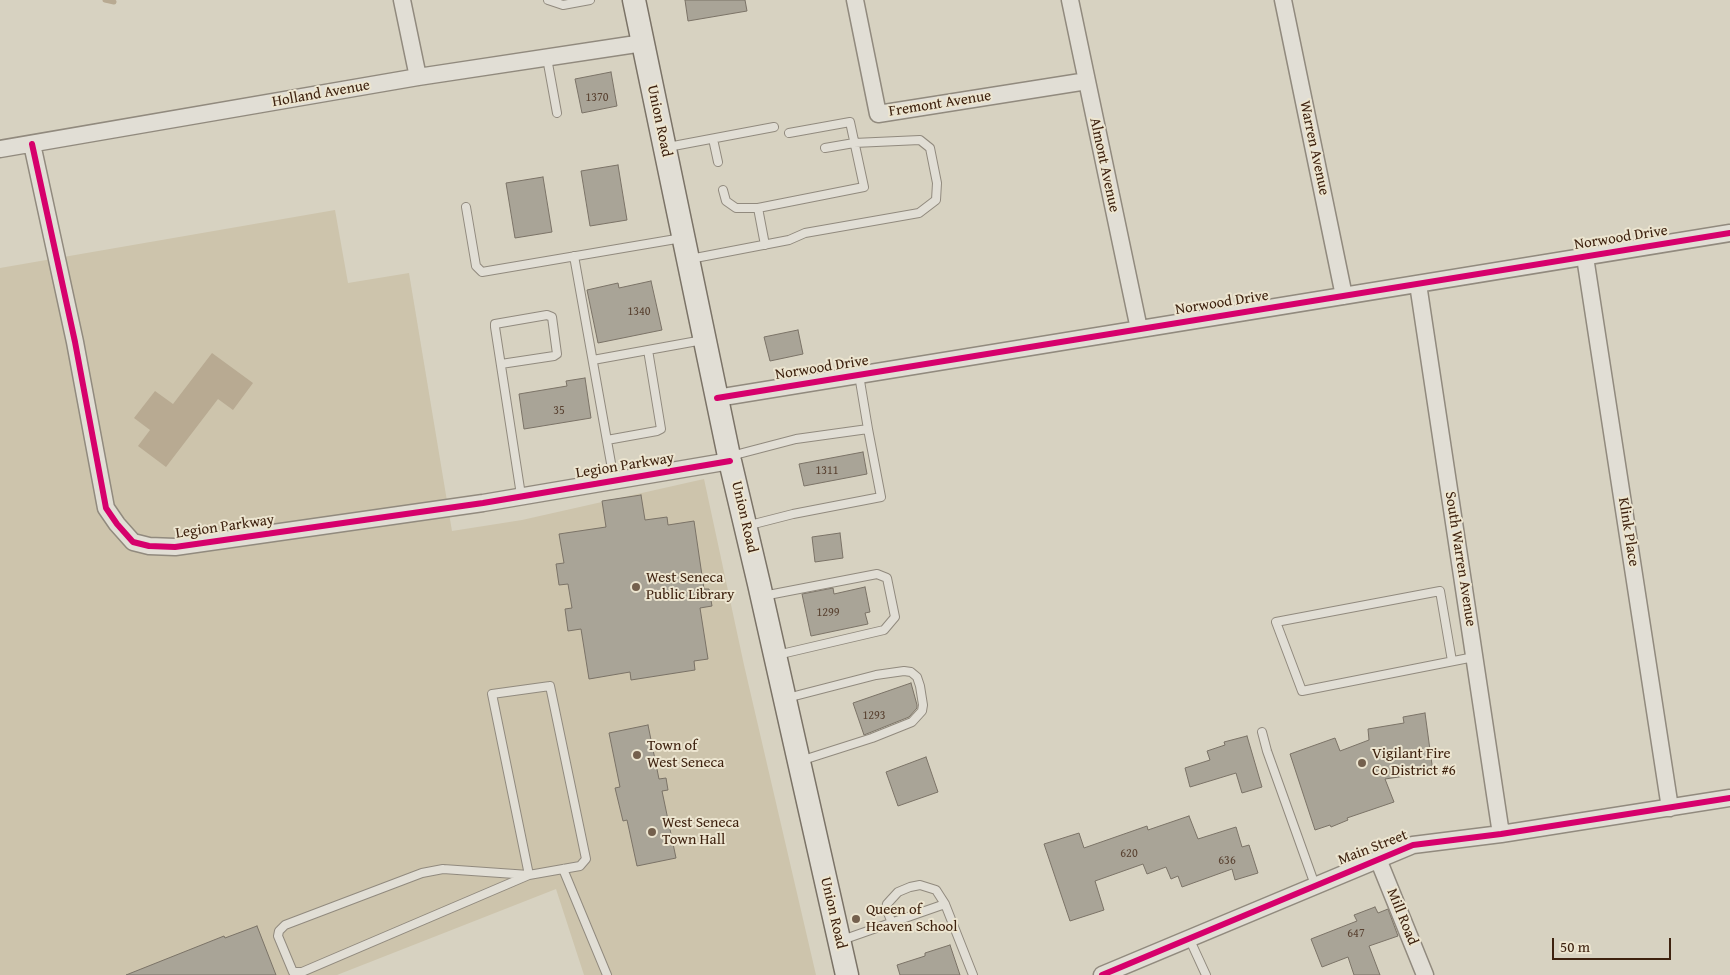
<!DOCTYPE html>
<html>
<head>
<meta charset="utf-8">
<style>
  body { margin:0 }
  #map { position:relative; width:1730px; height:975px; overflow:hidden; background:#d7d2c1; font-family:"Gentium Book Plus",serif }
  canvas { display:block }
  .scale { position:absolute; left:1552px; top:938px; width:119px; height:22px; box-sizing:border-box; border:2px solid #3e220f; border-top:0; padding-left:6px; font-size:15px; line-height:18px; white-space:nowrap; color:#3e220f; -webkit-text-stroke:4px #ece5d0; paint-order:stroke }
</style>
</head>
<body>
<div id="map">
<canvas width="1730" height="975"></canvas>
<div class="scale">50 m</div>
</div>
<script>
const c = document.querySelector('canvas').getContext('2d');
c.lineJoin = 'round';
function fillPath(path, color) {
  c.fillStyle = color;
  c.fill(path, 'evenodd');
}
function shape(rows) {
  const path = new Path2D();
  for (const r of rows) {
    path.moveTo(r[0], r[1]);
    for (let i = 2; i < r.length; i += 2) path.lineTo(r[i], r[i + 1]);
  }
  return path;
}
function trace(path, color, width, dash) {
  c.strokeStyle = color;
  c.lineWidth = width;
  c.lineCap = dash ? 'butt' : 'round';
  c.setLineDash(dash || []);
  c.stroke(path);
}
function label(font, color, halo, rows, align = 'center') {
  c.font = font + ' "Gentium Book Plus",serif';
  c.lineWidth = 4;
  c.setLineDash([]);
  c.textBaseline = 'middle';
  c.strokeStyle = halo;
  c.fillStyle = color;
  for (const [text, x, y, turn = 0] of rows) {
    c.save();
    c.translate(x, y);
    c.rotate((+turn || 0) * Math.PI / 180);
    c.textAlign = isNaN(turn) ? turn : align;
    if (halo) c.strokeText(text, 0, 0);
    c.fillText(text, 0, 0);
    c.restore();
  }
}
const green = shape([
  [335,210,348,283,409,273,452,531,522,520,704,479,744,665,816,975,584,975,556,889,337,975,0,975,0,268]
]);
const water = shape([
  [212,353,253,383,233,410,218,399,166,467,138,446,150,430,134,418,155,391,173,404]
]);
const stream = shape([
  [105,0,114,2]
]);
const building = shape([
  [685,0,745,0,747,11,688,21,685,0],
  [611,72,617,106,582,113,575,79,611,72],
  [618,165,627,220,590,226,581,171,618,165],
  [543,177,552,232,515,238,506,183,543,177],
  [651,281,662,330,598,343,587,290,618,283,619,288,651,281],
  [798,330,803,354,770,361,764,337,798,330],
  [585,378,591,418,524,429,519,394,567,386,566,381,585,378],
  [863,452,867,474,804,486,799,464,863,452],
  [641,495,645,520,667,517,668,525,694,521,704,589,709,589,712,606,700,608,708,659,694,661,695,670,631,680,630,672,589,679,581,629,568,631,565,609,572,608,568,584,559,585,556,564,564,563,559,534,606,527,602,501,641,495],
  [840,533,843,558,815,562,812,537,840,533],
  [865,587,870,612,865,613,868,624,811,636,802,594,833,588,834,594,865,587],
  [911,683,917,705,917,708,909,717,864,735,853,703,911,683],
  [1425,713,1433,772,1385,779,1394,802,1347,818,1348,820,1331,827,1330,825,1315,830,1290,754,1335,738,1340,751,1369,740,1368,729,1404,723,1403,717,1425,713],
  [648,725,659,779,666,778,668,790,662,791,676,858,637,866,627,820,623,821,615,788,620,787,609,733,648,725],
  [1247,736,1262,787,1242,793,1236,773,1190,787,1185,768,1210,760,1207,751,1225,745,1224,742,1247,736],
  [926,757,938,792,898,806,886,772,926,757],
  [1189,816,1198,839,1236,827,1242,847,1249,845,1258,873,1235,880,1232,869,1182,887,1178,876,1171,879,1166,867,1147,874,1143,864,1095,881,1104,910,1070,921,1044,844,1079,833,1084,848,1147,826,1148,830,1189,816],
  [1375,907,1378,913,1388,909,1398,936,1369,946,1380,975,1354,975,1348,957,1322,967,1311,939,1357,921,1354,915,1375,907],
  [257,926,276,975,126,975,224,936,225,938,257,926],
  [950,945,960,975,900,975,897,965,925,956,925,953,950,945]
]);
const lane = shape([
  [548,0,563,5,590,0],
  [547,58,557,113],
  [713,139,718,162],
  [668,147,774,127],
  [723,190,726,201,736,208,758,208,864,187,850,122,789,133],
  [466,207,476,266,482,272,682,238],
  [758,208,765,245],
  [574,256,614,480],
  [690,259,789,240,805,233,919,213,936,200,937,183,930,148,920,140,854,143,825,148],
  [593,360,703,340],
  [501,364,554,356,557,354,552,317,547,315,495,324,495,327,521,495],
  [859,375,868,429],
  [607,440,657,431,661,429,648,350],
  [731,456,796,439,868,429,881,497,793,514,746,526],
  [763,596,877,574,887,578,895,617,884,630,777,655],
  [1452,661,1440,591,1276,622,1302,691,1474,657],
  [550,686,586,859,580,866,529,875,492,694,550,686],
  [787,698,876,675,904,671,911,672,917,677,920,686,923,705,922,711,912,722,872,738,800,761],
  [1262,732,1267,751,1315,885],
  [443,869,529,875,302,972,293,972,278,936,279,931,285,925,422,873,443,869],
  [563,869,607,975],
  [892,923,886,908,887,904,898,892,910,887,920,885,936,890,945,904],
  [1189,938,1206,975],
  [842,940,945,904,973,975]
]);
const street = shape([
  [402,0,418,77],
  [855,0,878,114,1087,81],
  [1070,0,1139,329],
  [1283,0,1344,296],
  [32,144,75,342,106,508,117,524,133,542,149,546,175,547,483,503,730,461],
  [0,149,418,77,643,43],
  [1585,257,1670,808],
  [1418,284,1501,834],
  [717,398,1730,233],
  [1378,859,1425,975],
  [1102,975,1413,845,1501,834,1730,798]
]);
const secondary = shape([
  [634,0,730,461,759,584,847,975]
]);
const cycleway = shape([
  [32,144,75,342,106,508,117,524,133,542,149,546,175,547,483,503,730,461],
  [717,398,1730,233],
  [1102,975,1413,845,1501,834,1730,798]
]);
const markers = [
  [636,587,5,"#74604d"],
  [637,755,5,"#74604d"],
  [1362,763,5,"#74604d"],
  [652,832,5,"#74604d"],
  [856,919,5,"#74604d"]
];
const numberNames = [
  ["1370",597,98],
  ["1340",639,312],
  ["35",559,411],
  ["1311",827,471],
  ["1299",828,613],
  ["1293",874,716],
  ["620",1129,854],
  ["636",1227,861],
  ["647",1356,934]
];
const streetNames = [
  ["Holland Avenue",321,94,-10],
  ["Fremont Avenue",940,104,-9],
  ["Union Road",659,121,78],
  ["Warren Avenue",1314,148,78],
  ["Almont Avenue",1104,165,78],
  ["Norwood Drive",1621,238,-9],
  ["Norwood Drive",1222,303,-9],
  ["Norwood Drive",822,368,-9],
  ["Legion Parkway",625,466,-9],
  ["Union Road",744,517,77],
  ["Legion Parkway",225,527,-8],
  ["Klink Place",1628,532,81],
  ["South Warren Avenue",1460,559,81],
  ["Main Street",1373,848,-21],
  ["Union Road",833,913,77],
  ["Mill Road",1402,917,68]
];
const poiNames = [
  ["West Seneca",646,578],
  ["Public Library",646,595],
  ["Town of",647,746],
  ["West Seneca",647,763],
  ["Vigilant Fire",1372,754],
  ["Co District #6",1372,771],
  ["West Seneca",662,823],
  ["Town Hall",662,840],
  ["Queen of",866,910],
  ["Heaven School",866,927]
];
fillPath(green, '#cdc4ac');
fillPath(water, '#b8aa92');
trace(stream, '#b8aa92', 5);
fillPath(building, '#a9a497');
trace(building, '#7b7367', 1);
trace(lane, '#918a7e', 10);
trace(street, '#918a7e', 19);
trace(secondary, '#7b7367', 25);
trace(lane, '#e1ded5', 8);
trace(street, '#e1ded5', 16);
trace(secondary, '#e1ded5', 22);
trace(cycleway, '#d6006c', 6);
for (const [x, y, r, color] of markers) {
  const dot = new Path2D();
  dot.arc(x, y, r, 0, 2 * Math.PI);
  c.fillStyle = color;
  c.fill(dot);
  trace(dot, '#ece5d0', 2);
}
label('12px', '#594231', null, numberNames);
label('15px', '#3e220f', '#ece5d0', streetNames);
label('15px', '#3e220f', '#ece5d0', poiNames, 'left');
</script>
</body>
</html>
